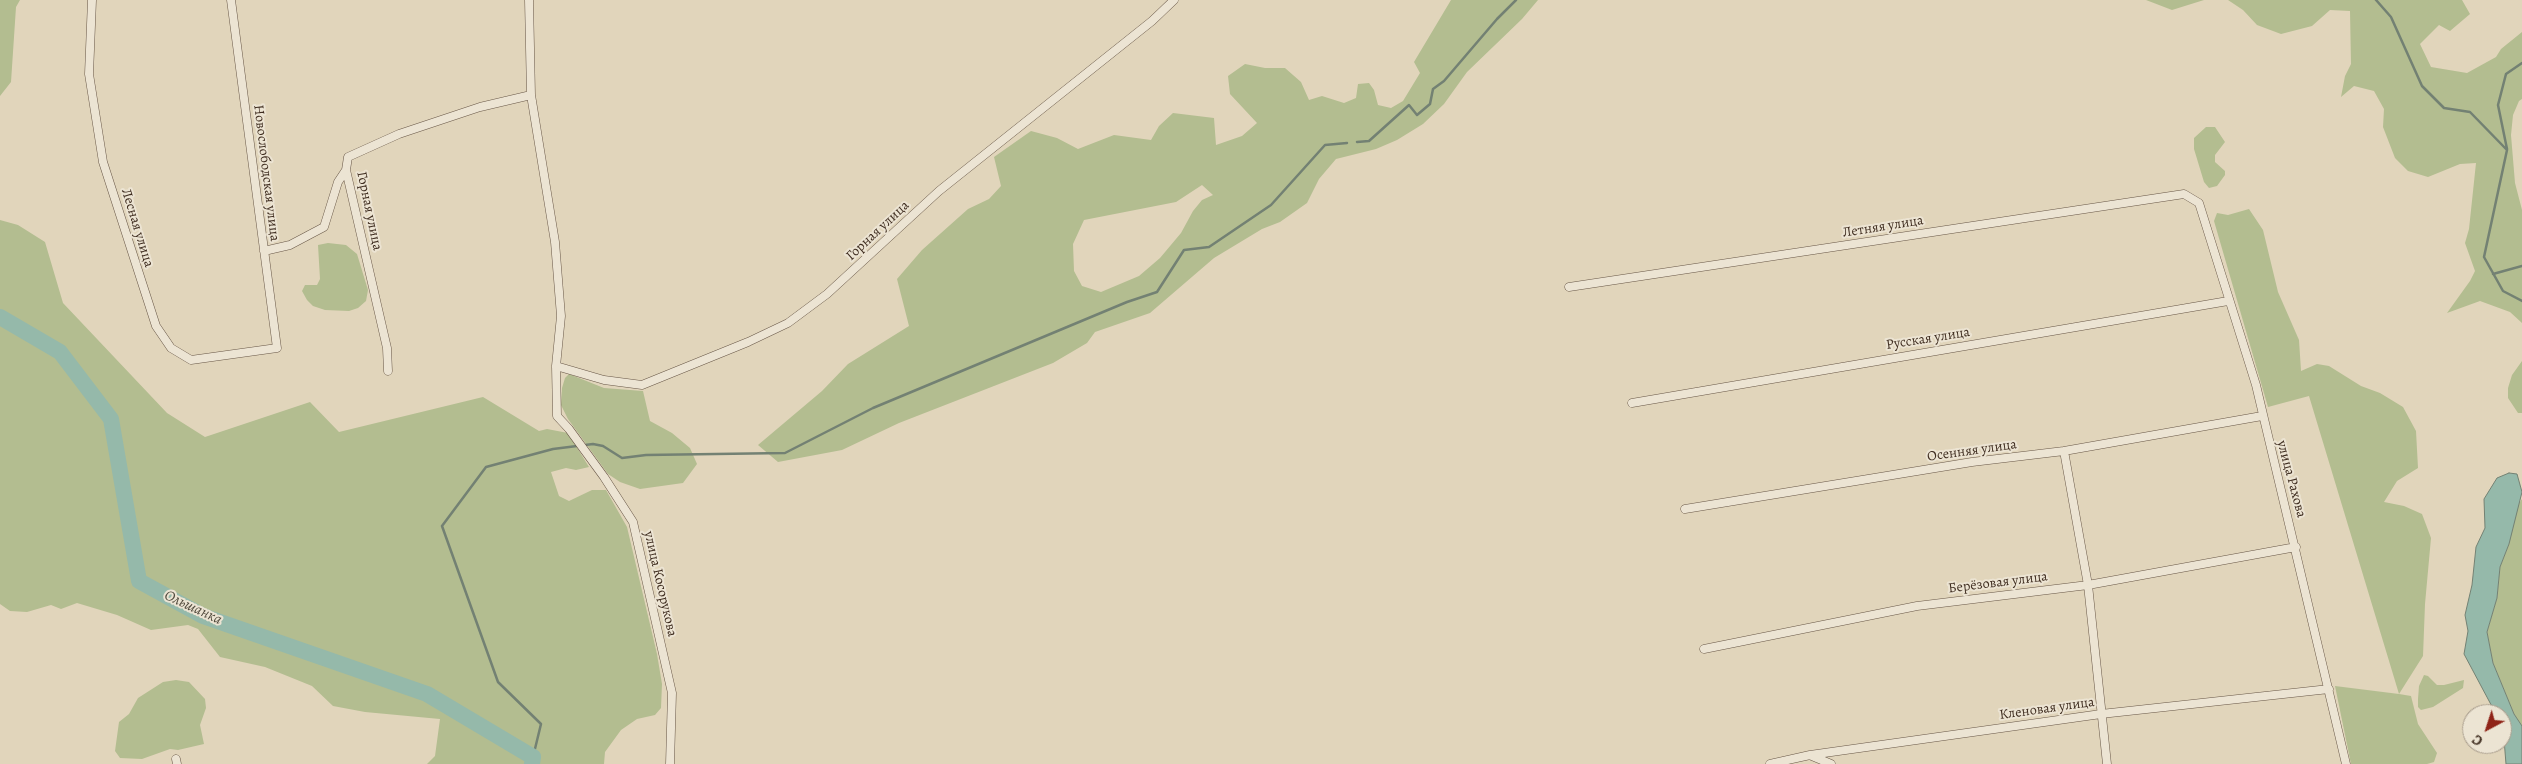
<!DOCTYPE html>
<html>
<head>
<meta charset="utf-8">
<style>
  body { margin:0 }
  #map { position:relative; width:2522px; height:764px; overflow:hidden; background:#e1d5bb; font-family:Alegreya,serif }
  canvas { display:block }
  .north { position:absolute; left:2462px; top:704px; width:50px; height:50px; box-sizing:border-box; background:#ece4d3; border:1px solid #a79b8b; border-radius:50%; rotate:220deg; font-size:14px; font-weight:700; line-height:20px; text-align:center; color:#3f2d20 }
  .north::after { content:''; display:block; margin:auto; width:18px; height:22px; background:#8f2418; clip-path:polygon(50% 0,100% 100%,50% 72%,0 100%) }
</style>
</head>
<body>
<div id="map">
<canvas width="2522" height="764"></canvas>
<div class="north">С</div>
</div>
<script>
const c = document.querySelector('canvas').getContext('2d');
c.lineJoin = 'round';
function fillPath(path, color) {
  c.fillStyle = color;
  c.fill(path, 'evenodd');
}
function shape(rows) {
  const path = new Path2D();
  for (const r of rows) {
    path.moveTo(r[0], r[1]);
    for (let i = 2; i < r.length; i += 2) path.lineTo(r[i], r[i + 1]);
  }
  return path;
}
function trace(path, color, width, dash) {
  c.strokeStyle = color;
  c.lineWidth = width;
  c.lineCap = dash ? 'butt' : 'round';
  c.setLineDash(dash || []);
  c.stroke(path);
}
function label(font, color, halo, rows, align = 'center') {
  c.font = font + ' Alegreya,serif';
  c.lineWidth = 4;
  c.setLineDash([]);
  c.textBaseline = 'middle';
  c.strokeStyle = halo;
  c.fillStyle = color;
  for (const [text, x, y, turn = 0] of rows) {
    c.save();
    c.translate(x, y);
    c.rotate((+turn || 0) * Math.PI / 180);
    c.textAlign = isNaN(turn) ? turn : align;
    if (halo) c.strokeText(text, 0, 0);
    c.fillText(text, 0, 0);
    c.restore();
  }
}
const green = shape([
  [0,0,20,0,16,7,11,82,0,96],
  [1451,0,1538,0,1522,19,1467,72,1444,104,1423,124,1397,140,1376,149,1336,159,1319,179,1307,203,1280,222,1262,229,1214,258,1150,313,1095,332,1087,343,1053,363,899,423,842,450,778,462,758,445,822,391,848,364,909,326,897,279,922,250,968,209,989,199,1001,186,994,157,1031,131,1057,138,1078,149,1114,135,1151,140,1159,126,1173,113,1214,118,1216,145,1242,136,1257,123,1230,94,1228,76,1245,64,1265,68,1285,68,1301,82,1309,100,1322,96,1344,103,1356,98,1358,84,1369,83,1374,90,1378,105,1391,108,1403,101,1420,73,1414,62],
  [1202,185,1213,195,1202,200,1193,211,1181,233,1160,258,1139,276,1101,292,1082,286,1074,271,1073,244,1084,220,1176,202],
  [2146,0,2204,0,2172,10],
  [2228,0,2462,0,2470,14,2450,31,2439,25,2420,44,2431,67,2467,73,2496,57,2501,49,2522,32,2522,99,2519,101,2513,115,2511,135,2515,183,2522,210,2522,323,2510,312,2480,301,2447,313,2470,281,2475,271,2465,243,2469,229,2476,163,2460,164,2428,177,2408,171,2395,158,2383,127,2384,109,2374,91,2354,86,2341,97,2345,76,2351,64,2350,11,2330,10,2312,26,2281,34,2257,25,2243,10],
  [2206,127,2215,127,2225,142,2215,155,2215,162,2225,171,2225,175,2217,186,2209,188,2204,182,2194,149,2194,138],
  [2249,209,2263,230,2278,292,2299,340,2301,371,2317,364,2329,366,2361,386,2380,393,2403,407,2416,431,2418,468,2397,481,2384,502,2404,506,2422,514,2431,538,2425,604,2423,656,2399,694,2411,696,2418,724,2437,753,2434,762,2427,764,2351,764,2335,686,2399,694,2309,396,2268,407,2214,221,2217,213,2228,215],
  [0,220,18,225,45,242,63,303,167,413,205,437,310,402,339,432,483,397,539,431,547,429,568,433,589,467,576,470,566,468,551,472,559,496,569,501,592,490,606,490,627,527,657,654,662,684,661,708,655,715,637,719,621,730,605,752,604,764,427,764,435,756,440,719,365,712,333,706,312,686,265,667,220,657,198,629,188,625,151,630,117,615,77,603,61,609,51,605,27,612,10,611,0,604],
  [328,243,346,245,357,254,368,290,366,301,358,308,349,311,325,310,313,306,307,300,302,291,305,285,317,285,320,279,318,245],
  [2522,361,2522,413,2518,413,2508,398,2508,388,2512,375],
  [569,374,604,388,643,391,650,421,672,433,690,448,697,464,683,483,640,489,620,482,608,474,568,419,561,405,562,388,565,378],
  [2522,499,2522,726,2514,714,2493,663,2487,632,2497,598,2500,567,2509,544,2518,505],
  [2424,675,2428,676,2437,685,2444,685,2464,680,2463,688,2433,707,2421,710,2418,707,2418,699,2419,686],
  [176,680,189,682,205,699,206,708,200,725,204,744,178,750,170,749,142,759,120,758,115,751,119,722,129,714,138,698,163,682]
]);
const water = shape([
  [2509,473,2517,474,2522,492,2509,544,2500,567,2497,598,2487,632,2493,663,2514,714,2522,726,2522,764,2506,764,2502,714,2496,714,2464,654,2468,631,2465,615,2472,585,2476,547,2485,528,2484,499,2497,478,2509,473]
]);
const stream = shape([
  [2376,0,2391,17,2422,86,2444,108,2470,112,2507,150,2484,257,2503,291,2522,301],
  [1357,142,1369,141,1409,105,1417,115,1430,104,1433,89,1444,81,1497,19,1516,0],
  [2507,149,2498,105,2506,74,2522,63],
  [2493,274,2522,266],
  [533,757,541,724,498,682,442,526,486,467,553,449,593,444,603,446,622,458,646,455,785,453,873,408,1127,302,1157,292,1184,250,1209,247,1271,205,1325,145,1347,143]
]);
const river = shape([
  [0,317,60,352,111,419,139,581,203,616,427,694,533,757,532,764]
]);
const minor = shape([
  [92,0,89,74,103,162,156,326,171,348,191,360,277,348,231,0],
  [529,0,531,95,555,242,561,316,556,366,557,416,569,429,604,477,633,522,672,693,670,764],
  [264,251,290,245,324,227,338,182,346,170],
  [1569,287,2184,194,2199,203,2256,385,2346,764],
  [556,366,604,380,642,385,748,342,788,323,827,294,939,191,1152,21,1174,0],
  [388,371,387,348,346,170,348,157,399,134,480,107,531,95],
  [1632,403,2228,301],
  [2064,451,2088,585,2107,764],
  [1685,509,1972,462,2064,451,2262,416],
  [1704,649,1917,606,2088,585,2296,547],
  [1812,756,1831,764],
  [176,759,177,764],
  [1770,764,1810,755,2101,714,2329,689]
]);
const streetNames = [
  ["Новослободская улица",266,173,83],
  ["Горная улица",369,211,78],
  ["Летняя улица",1883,227,-9],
  ["Лесная улица",137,228,73],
  ["Горная улица",878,231,-43],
  ["Русская улица",1928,339,-9],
  ["Осенняя улица",1972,451,-8],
  ["улица Рахова",2291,479,75],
  ["Берёзовая улица",1998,583,-7],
  ["улица Косорукова",660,584,77],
  ["Кленовая улица",2047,709,-8]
];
const waterNames = [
  ["Ольшанка",193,608,25]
];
fillPath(green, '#b3bd90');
fillPath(water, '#95b9aa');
trace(water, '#738173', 1);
trace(stream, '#738173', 2.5);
trace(river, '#95b9aa', 16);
trace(minor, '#685747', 9);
trace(minor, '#ece4d3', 8);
label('14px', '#3f2d20', '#ece4d3', streetNames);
label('italic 15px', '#50493c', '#ece4d3', waterNames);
</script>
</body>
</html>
